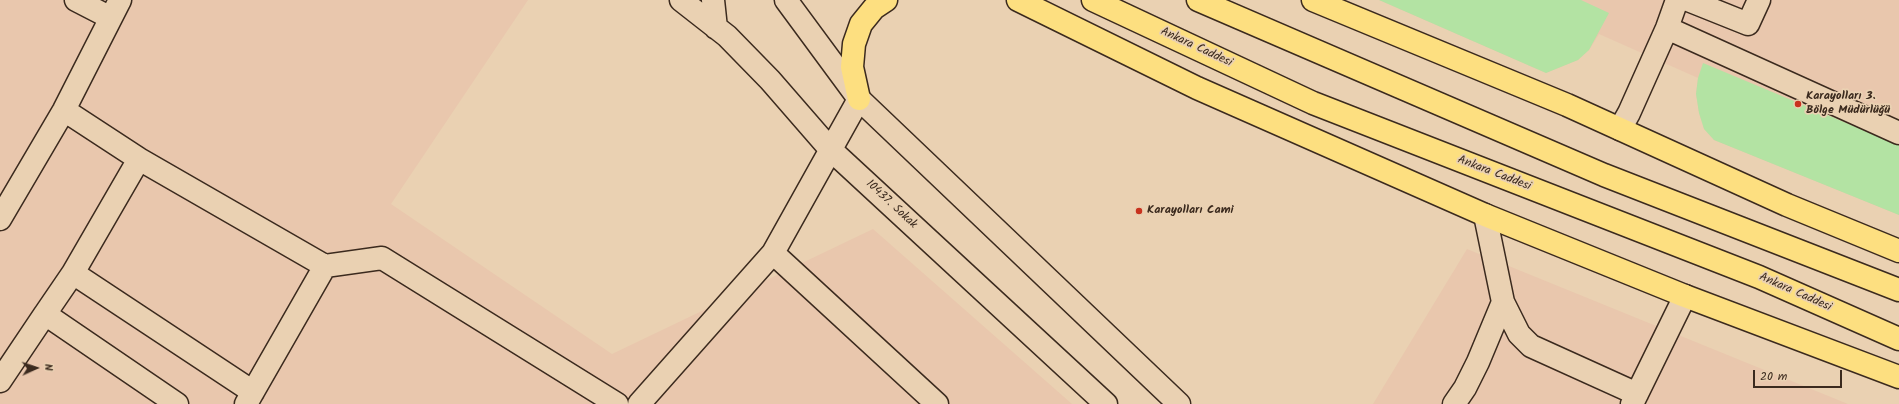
<!DOCTYPE html>
<html>
<head>
<meta charset="utf-8">
<style>
  body { margin:0 }
  #map { position:relative; width:1899px; height:404px; overflow:hidden; background:#ead1b2; font-family:Kalam,sans-serif }
  canvas { display:block }
  .north { position:absolute; left:16px; top:348px; width:40px; height:40px; -webkit-text-stroke:3px #ead1b2; paint-order:stroke; rotate:87deg; font-size:11px; font-weight:700; line-height:16px; text-align:center; color:#3b2a1e }
  .north::after { content:''; display:block; margin:auto; width:14px; height:18px; background:#3b2a1e; clip-path:polygon(50% 0,100% 100%,50% 72%,0 100%) }
  .scale { position:absolute; left:1753px; top:370px; width:89px; height:18px; box-sizing:border-box; border:2px solid #3b2a1e; border-top:0; padding-left:5px; font-size:12px; line-height:14px; white-space:nowrap; color:#3b2a1e; -webkit-text-stroke:3px #ead1b2; paint-order:stroke }
</style>
</head>
<body>
<div id="map">
<canvas width="1899" height="404"></canvas>
<div class="north">N</div>
<div class="scale">20 m</div>
</div>
<script>
const c = document.querySelector('canvas').getContext('2d');
c.lineJoin = 'round';
function fillPath(path, color) {
  c.fillStyle = color;
  c.fill(path, 'evenodd');
}
function shape(rows) {
  const path = new Path2D();
  for (const r of rows) {
    path.moveTo(r[0], r[1]);
    for (let i = 2; i < r.length; i += 2) path.lineTo(r[i], r[i + 1]);
  }
  return path;
}
function trace(path, color, width, dash) {
  c.strokeStyle = color;
  c.lineWidth = width;
  c.lineCap = dash ? 'butt' : 'round';
  c.setLineDash(dash || []);
  c.stroke(path);
}
function label(font, color, halo, rows, align = 'center') {
  c.font = font + ' Kalam,sans-serif';
  c.lineWidth = 3.5;
  c.setLineDash([]);
  c.textBaseline = 'middle';
  c.strokeStyle = halo;
  c.fillStyle = color;
  for (const [text, x, y, turn = 0] of rows) {
    c.save();
    c.translate(x, y);
    c.rotate((+turn || 0) * Math.PI / 180);
    c.textAlign = isNaN(turn) ? turn : align;
    if (halo) c.strokeText(text, 0, 0);
    c.fillText(text, 0, 0);
    c.restore();
  }
}
const built = shape([
  [0,0,528,0,391,204,612,354,873,229,1072,404,0,404],
  [1379,0,1899,0,1899,215,1714,140,1704,129,1699,113,1696,94,1698,78,1599,34,1589,50,1578,60,1546,73],
  [1467,249,1848,404,1373,404]
]);
const green = shape([
  [1379,0,1581,0,1609,13,1589,50,1578,60,1546,73],
  [1703,63,1899,145,1899,215,1714,140,1704,129,1699,113,1696,94,1698,78]
]);
const minor = shape([
  [76,0,109,17],
  [681,0,727,36,770,80,830,149,1106,404],
  [713,0,716,28],
  [786,0,859,99,1179,404],
  [1688,0,1748,24,1759,0],
  [1667,28,1899,133],
  [64,110,139,159,325,266,382,258,617,404],
  [1620,129,1629,113,1667,28,1677,0],
  [1485,215,1503,302,1519,334,1531,346,1637,394],
  [0,219,64,110,120,0],
  [773,253,937,404],
  [73,273,139,159],
  [45,314,73,273,253,392],
  [0,381,45,314,177,404],
  [246,404,325,266],
  [639,404,773,253,859,99],
  [1454,404,1465,388,1478,362,1503,302],
  [1632,404,1685,296]
]);
const major = shape([
  [1018,0,1197,88,1485,215,1685,296,1899,377],
  [1093,0,1313,103,1759,277,1899,339],
  [1198,0,1604,175,1899,290],
  [1313,0,1567,105,1787,205,1899,251],
  [859,99,852,67,854,44,861,24,874,8,886,0]
]);
const markers = [
  [1798,104,4,"#c8321e"],
  [1139,211,4,"#c8321e"]
];
const streetNames = [
  ["Ankara Caddesi",1196,48,25],
  ["Ankara Caddesi",1494,174,21],
  ["10437. Sokak",891,205,43],
  ["Ankara Caddesi",1795,293,24]
];
const poiNames = [
  ["Karayolları 3.",1806,97],
  ["Bölge Müdürlüğü",1806,111],
  ["Karayolları Cami",1147,211]
];
fillPath(built, '#e9c7ad');
fillPath(green, '#b3e3a3');
trace(minor, '#3b2a1e', 25);
trace(major, '#3b2a1e', 25);
trace(minor, '#ead1b2', 22);
trace(major, '#fddf80', 22);
for (const [x, y, r, color] of markers) {
  const dot = new Path2D();
  dot.arc(x, y, r, 0, 2 * Math.PI);
  c.fillStyle = color;
  c.fill(dot);
  trace(dot, '#ead1b2', 1.5);
}
label('12px', '#3b2a1e', '#ead1b2', streetNames);
label('bold 12px', '#3b2a1e', '#ead1b2', poiNames, 'left');
</script>
</body>
</html>
